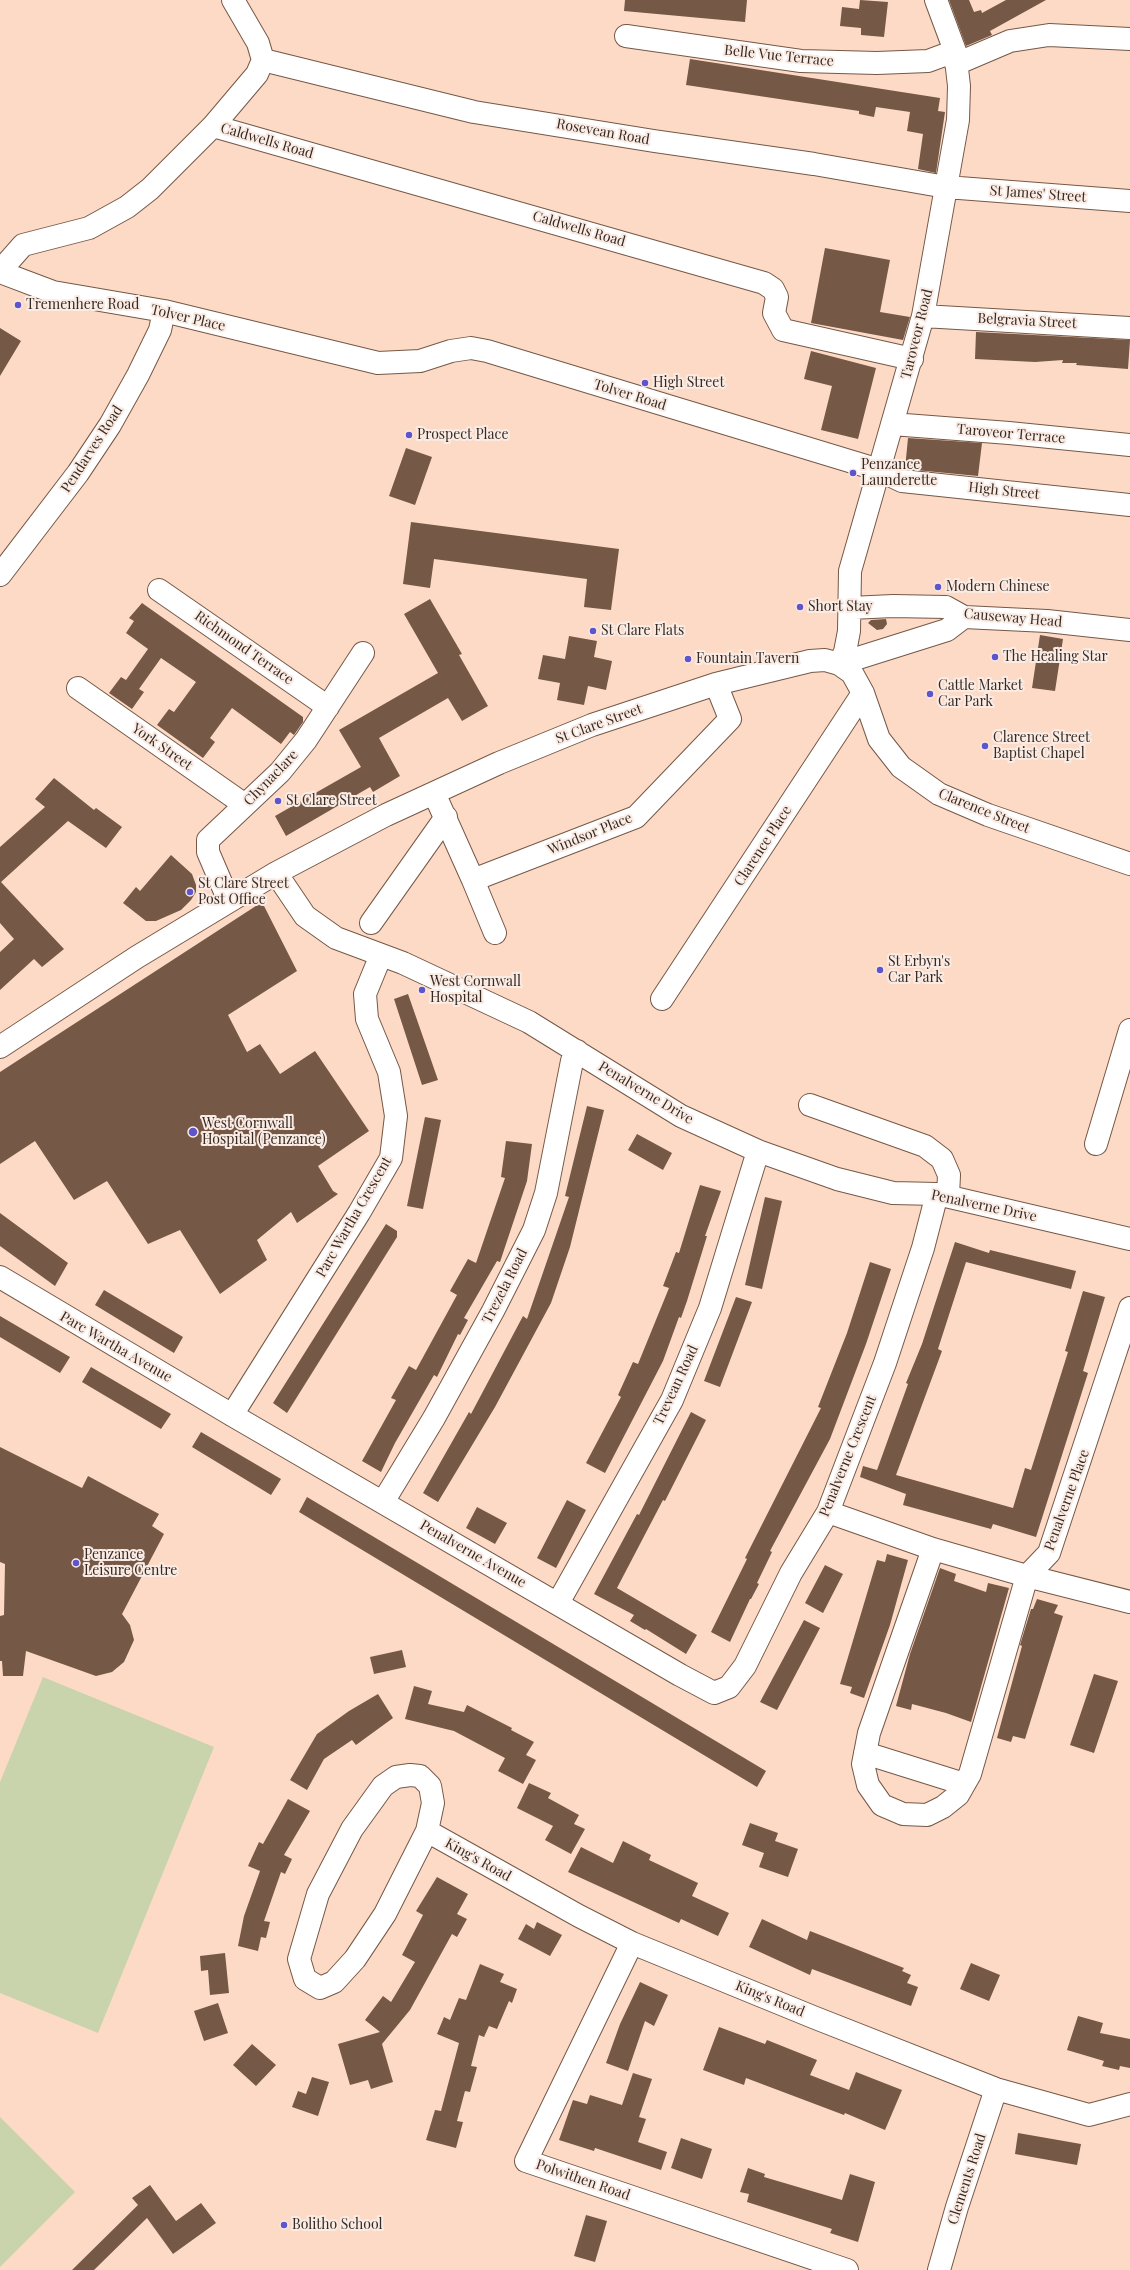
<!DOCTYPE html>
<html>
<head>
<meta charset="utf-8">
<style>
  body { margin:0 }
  canvas { display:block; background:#fddac6 }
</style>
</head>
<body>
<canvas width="1130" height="2270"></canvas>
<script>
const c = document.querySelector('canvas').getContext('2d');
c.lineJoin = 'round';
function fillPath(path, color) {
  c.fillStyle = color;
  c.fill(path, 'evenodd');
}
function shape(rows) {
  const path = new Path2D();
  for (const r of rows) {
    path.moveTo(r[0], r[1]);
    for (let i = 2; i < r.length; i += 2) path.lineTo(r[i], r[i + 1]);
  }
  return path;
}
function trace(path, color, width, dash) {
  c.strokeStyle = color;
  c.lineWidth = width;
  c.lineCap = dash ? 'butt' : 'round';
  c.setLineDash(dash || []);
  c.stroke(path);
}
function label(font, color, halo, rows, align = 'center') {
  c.font = font + ' "Playfair Display",serif';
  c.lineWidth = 4;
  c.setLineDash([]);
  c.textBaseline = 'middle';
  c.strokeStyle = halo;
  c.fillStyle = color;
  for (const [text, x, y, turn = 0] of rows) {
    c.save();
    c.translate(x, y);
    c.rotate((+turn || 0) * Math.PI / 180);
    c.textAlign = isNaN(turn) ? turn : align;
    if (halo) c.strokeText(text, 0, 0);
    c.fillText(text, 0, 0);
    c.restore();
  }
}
const green = shape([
  [43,1677,214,1747,98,2033,0,1993,0,1782],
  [0,2117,75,2192,0,2267]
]);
const building = shape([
  [625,0,747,0,745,22,624,11],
  [860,0,888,2,884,37,861,35,861,28,840,26,842,7,859,9],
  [949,0,969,0,974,12,981,10,982,13,1006,0,1046,0,990,31,992,35,966,46],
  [690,59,940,98,938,111,945,112,936,173,918,169,923,134,907,131,910,112,876,107,874,117,859,114,859,111,686,85],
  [825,248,890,260,880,312,910,317,903,340,811,323],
  [0,328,21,341,0,376],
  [976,332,1130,340,1128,369,1076,365,1077,363,1062,363,1063,360,1035,362,975,359],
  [811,351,876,368,858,439,821,430,832,386,804,379],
  [908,438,982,443,978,476,905,469],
  [406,448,432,457,415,505,389,496],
  [411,522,619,549,611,610,584,607,587,579,434,559,430,588,403,584],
  [430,599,462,654,459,655,488,706,462,721,448,698,379,738,400,776,373,792,370,787,286,836,275,816,361,767,339,730,438,673,404,614],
  [142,603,303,717,303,722,294,735,290,732,281,744,232,708,210,738,215,742,203,758,157,725,169,709,174,712,196,682,161,658,139,689,144,692,132,709,109,693,121,677,126,680,148,649,126,633,134,621,129,618],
  [886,619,887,624,883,629,877,630,868,623,871,620],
  [1040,635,1063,639,1055,691,1032,688],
  [569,636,597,641,594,657,612,661,606,690,588,686,584,705,557,700,560,683,538,679,543,655,565,659],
  [54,778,94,810,96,808,122,827,106,848,68,821,1,882,64,949,42,967,34,959,0,990,0,952,14,939,0,923,0,847,45,807,35,799],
  [171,855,192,874,196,885,196,892,191,900,181,910,156,921,146,921,123,903,136,887,140,891],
  [262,902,297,971,228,1015,247,1052,260,1044,280,1074,315,1051,369,1131,318,1166,333,1191,338,1194,297,1223,291,1212,257,1240,267,1260,220,1294,180,1230,148,1244,107,1181,74,1200,35,1141,0,1164,0,1072],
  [408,994,438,1080,422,1085,394,999],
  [587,1106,604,1110,570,1247,551,1303,495,1407,438,1502,423,1493,469,1412,471,1414,523,1316,527,1319,569,1197,565,1196],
  [425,1117,441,1120,423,1209,407,1206],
  [637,1134,672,1153,663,1170,628,1150],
  [506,1141,532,1144,527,1181,500,1262,497,1261,464,1318,468,1320,460,1335,458,1334,437,1377,434,1375,395,1443,381,1472,362,1461,396,1400,391,1398,409,1366,416,1370,457,1295,450,1291,468,1259,476,1263,505,1178,501,1177],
  [700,1185,721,1191,705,1236,707,1236,687,1301,681,1318,679,1317,663,1361,605,1473,586,1463,621,1397,618,1395,633,1362,638,1364,669,1288,663,1286,676,1252,679,1253],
  [765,1197,782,1201,762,1289,745,1285],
  [0,1213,68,1263,55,1286,0,1246],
  [386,1224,397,1231,397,1237,287,1413,273,1403],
  [955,1242,989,1253,990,1250,1076,1271,1071,1289,966,1262,938,1349,942,1351,896,1475,1013,1508,1025,1468,1031,1470,1068,1352,1065,1351,1083,1291,1105,1297,1083,1371,1088,1373,1036,1537,993,1524,991,1529,903,1505,906,1494,860,1477,863,1466,877,1470,908,1384,906,1383,922,1344],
  [870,1262,891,1269,866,1344,830,1439,770,1551,772,1552,757,1583,759,1584,751,1599,750,1599,730,1642,711,1632,747,1559,745,1558,821,1408,818,1407,847,1333],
  [104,1290,183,1337,174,1353,95,1305],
  [736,1297,752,1302,720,1387,704,1381],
  [0,1316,70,1357,60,1373,0,1337],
  [91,1367,171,1414,161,1429,82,1382],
  [691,1412,706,1420,665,1501,663,1500,617,1588,697,1635,686,1654,646,1629,645,1630,630,1621,634,1615,594,1594,637,1514,639,1515],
  [201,1432,281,1479,271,1495,192,1447],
  [0,1447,82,1488,88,1476,159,1514,152,1526,164,1534,122,1614,130,1625,134,1640,124,1662,112,1672,96,1676,26,1651,23,1676,3,1676,2,1661,0,1661,0,1616,4,1615,5,1564,0,1562],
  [307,1497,766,1771,757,1787,299,1512],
  [567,1500,586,1510,556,1568,537,1558],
  [477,1507,507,1523,495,1544,466,1528],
  [887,1554,908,1560,890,1625,864,1698,850,1693,852,1687,840,1684,877,1560,885,1562],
  [825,1565,843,1574,823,1613,805,1603],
  [940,1568,956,1574,954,1581,986,1592,988,1583,1009,1588,971,1722,946,1713,912,1704,911,1710,896,1706,910,1654],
  [1037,1599,1058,1605,1054,1613,1063,1616,1025,1739,1013,1736,1011,1742,997,1738,1022,1646,1020,1645,1031,1609,1033,1609],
  [804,1620,820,1628,777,1710,760,1702],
  [402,1650,406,1667,374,1674,370,1657],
  [1094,1674,1118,1681,1094,1753,1070,1745],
  [414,1686,432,1691,428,1704,464,1712,467,1705,512,1728,511,1730,534,1742,526,1755,536,1760,523,1784,498,1771,505,1758,454,1731,405,1719],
  [378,1694,393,1718,356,1745,352,1740,324,1759,307,1790,290,1780,317,1734,349,1711],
  [529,1783,551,1793,548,1798,579,1815,574,1824,585,1829,571,1854,545,1840,553,1826,517,1808],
  [288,1799,310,1811,284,1855,292,1859,285,1874,281,1872,264,1921,270,1922,266,1938,261,1937,258,1951,238,1946,244,1916,260,1871,248,1866,259,1842,263,1844],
  [750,1823,778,1833,775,1841,798,1849,788,1877,759,1867,764,1853,742,1845],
  [623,1841,651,1855,649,1860,698,1883,692,1896,729,1913,718,1936,681,1919,679,1923,568,1872,581,1847,613,1863],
  [437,1877,468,1894,457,1914,467,1919,457,1937,452,1934,410,2010,382,2044,393,2082,371,2089,368,2080,350,2085,338,2044,380,2032,365,2020,383,1996,391,2002,415,1962,402,1955,423,1915,416,1911],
  [762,1919,807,1940,810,1931,904,1968,902,1971,911,1975,907,1983,918,1987,911,2006,812,1969,810,1975,749,1947],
  [537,1922,562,1935,550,1956,518,1939,526,1924,534,1929],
  [225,1953,229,1993,210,1995,208,1970,201,1971,200,1956],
  [971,1963,1000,1975,989,2001,960,1989],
  [480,1964,504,1974,500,1982,517,1989,512,2003,509,2001,497,2029,489,2026,484,2037,479,2035,471,2066,477,2067,470,2092,465,2091,457,2121,463,2122,456,2148,426,2140,435,2110,441,2111,459,2043,437,2034,444,2017,450,2020,459,1998,466,2000],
  [640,1982,668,1995,654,2026,645,2021,628,2071,606,2063,620,2024],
  [218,2003,228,2033,204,2041,194,2011],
  [1078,2016,1103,2023,1100,2033,1130,2039,1130,2068,1120,2066,1119,2070,1102,2066,1104,2061,1067,2050],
  [719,2027,765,2044,767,2040,817,2060,810,2075,849,2090,856,2072,902,2090,885,2130,845,2113,844,2115,746,2078,744,2085,703,2070],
  [252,2044,276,2065,256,2086,233,2065],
  [633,2073,652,2079,639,2117,646,2119,638,2142,667,2152,661,2170,595,2148,594,2151,559,2140,573,2100,587,2104,590,2095,622,2105],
  [312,2077,329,2082,318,2116,292,2107,298,2091,306,2094],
  [1018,2133,1081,2144,1077,2165,1015,2154],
  [681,2138,712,2149,702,2179,671,2168],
  [748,2168,765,2174,764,2177,842,2200,850,2174,875,2182,858,2242,830,2233,832,2229,747,2202,749,2194,740,2192],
  [150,2185,176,2221,201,2203,216,2223,173,2254,147,2218,94,2270,72,2270,138,2205,132,2198],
  [586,2215,607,2221,595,2262,574,2256]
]);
const minor = shape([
  [233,0,258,43,263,60],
  [626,36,801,61,877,63,928,61,955,51],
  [263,60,474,112,654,141,814,164,946,187,1130,201],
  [956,64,1010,41,1049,35,1130,39],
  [213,126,764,283,773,289,777,297,774,313,783,330,912,359],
  [0,271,23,245,89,228,127,207,150,189,213,126,257,74,263,60],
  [0,272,53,292,164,311,378,363,420,361,451,351,471,348,487,351,879,470,902,481,1130,505],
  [923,316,1130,328],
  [892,424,1009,433,1130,445],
  [0,575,78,473,110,425,138,375,160,330,164,311],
  [159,590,328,707],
  [850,608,893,606,946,607,964,617,1047,621,1130,630],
  [839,664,845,652,849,631,850,571,923,316,958,120,959,86,955,51,936,0],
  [839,664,947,630,964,617],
  [78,688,245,805],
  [434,793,473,880,636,817,730,719,716,684],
  [276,873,305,916,336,938,403,963,529,1022,681,1116,758,1151,837,1179,893,1193,937,1194,1130,1239],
  [473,880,495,933],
  [229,901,208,852,208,840,280,772,306,740,363,653],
  [371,923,446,817],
  [662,999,863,693],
  [0,1047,137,957,276,873,386,815,499,763,592,725,716,684,810,661,825,660,839,664,852,673,863,693,879,739,901,767,939,794,988,815,1130,864],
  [810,1105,925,1146,942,1159,949,1175,948,1196],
  [1096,1144,1130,1030],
  [0,1277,232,1415,680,1675,714,1693,729,1687,745,1666,791,1573,828,1512,885,1363,923,1248,937,1194],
  [232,1415,359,1213,391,1158,396,1116,389,1072,367,1019,365,994,381,955],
  [383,1502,434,1418,493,1311,534,1230,546,1193,572,1061,577,1051],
  [828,1512,933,1549,1027,1576,1049,1553,1130,1308],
  [933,1549,869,1733,863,1764,868,1785,882,1805,903,1814,927,1815,943,1807,958,1795,970,1774,1027,1576,1130,1602],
  [558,1603,672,1400,710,1308,758,1151],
  [865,1753,964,1784],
  [410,1775,420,1776,430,1786,433,1803,427,1831,385,1914,355,1959,334,1982,320,1988,305,1979,299,1959,318,1894,352,1829,383,1786,396,1777,410,1775],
  [427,1831,579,1916,632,1943,813,2017,996,2089,1089,2115,1130,2104],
  [632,1943,526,2161,847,2270],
  [939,2270,957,2207,996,2089]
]);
const markers = [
  [18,305,4,"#5e54cc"],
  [645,383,4,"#5e54cc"],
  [409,435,4,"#5e54cc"],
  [853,473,4,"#5e54cc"],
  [938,587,4,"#5e54cc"],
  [800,607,4,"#5e54cc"],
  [593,631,4,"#5e54cc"],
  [995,657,4,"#5e54cc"],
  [688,659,4,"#5e54cc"],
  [930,694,4,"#5e54cc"],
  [985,746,4,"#5e54cc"],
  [278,801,4,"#5e54cc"],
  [190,892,4,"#5e54cc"],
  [880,970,4,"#5e54cc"],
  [422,990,4,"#5e54cc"],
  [193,1132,5,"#5e54cc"],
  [76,1563,4,"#5e54cc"],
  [284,2225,4,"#5e54cc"]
];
const streetNames = [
  ["Belle Vue Terrace",779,56,6],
  ["Rosevean Road",603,132,10],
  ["Caldwells Road",267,141,16],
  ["St James' Street",1038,194,4],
  ["Caldwells Road",579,229,16],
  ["Tolver Place",188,318,13],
  ["Belgravia Street",1027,321,3],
  ["Taroveor Road",917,334,-76],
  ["Tolver Road",630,395,17],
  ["Taroveor Terrace",1011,434,5],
  ["Pendarves Road",92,449,-57],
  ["High Street",1004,491,6],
  ["Causeway Head",1013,618,5],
  ["Richmond Terrace",244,648,35],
  ["St Clare Street",599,724,-20],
  ["York Street",162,747,35],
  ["Chynaclare",271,778,-46],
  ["Clarence Street",984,811,22],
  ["Windsor Place",590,834,-22],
  ["Clarence Place",763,846,-57],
  ["Penalverne Drive",646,1093,31],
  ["Penalverne Drive",984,1206,12],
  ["Parc Wartha Crescent",354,1217,-60],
  ["Trezela Road",505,1286,-63],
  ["Parc Wartha Avenue",116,1347,30],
  ["Trevean Road",676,1385,-65],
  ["Penalverne Crescent",848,1456,-68],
  ["Penalverne Place",1067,1500,-70],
  ["Penalverne Avenue",473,1554,30],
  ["King's Road",478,1860,29],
  ["King's Road",770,1999,22],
  ["Clements Road",967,2179,-72],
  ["Polwithen Road",583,2180,19]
];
const poiNames = [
  ["Tremenhere Road",26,305],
  ["High Street",653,383],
  ["Prospect Place",417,435],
  ["Penzance",861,465],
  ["Launderette",861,481],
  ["Modern Chinese",946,587],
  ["Short Stay",808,607],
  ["St Clare Flats",601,631],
  ["The Healing Star",1003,657],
  ["Fountain Tavern",696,659],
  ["Cattle Market",938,686],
  ["Car Park",938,702],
  ["Clarence Street",993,738],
  ["Baptist Chapel",993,754],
  ["St Clare Street",286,801],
  ["St Clare Street",198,884],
  ["Post Office",198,900],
  ["St Erbyn's",888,962],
  ["Car Park",888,978],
  ["West Cornwall",430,982],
  ["Hospital",430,998],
  ["West Cornwall",202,1124],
  ["Hospital (Penzance)",202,1140],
  ["Penzance",84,1555],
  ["Leisure Centre",84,1571],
  ["Bolitho School",292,2225]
];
fillPath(green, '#cad4ac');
fillPath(building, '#755846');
trace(minor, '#755846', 24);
trace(minor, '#fff', 22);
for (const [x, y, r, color] of markers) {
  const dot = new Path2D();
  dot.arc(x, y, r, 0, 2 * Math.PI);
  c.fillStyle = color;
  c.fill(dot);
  trace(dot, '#faece4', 1.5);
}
label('14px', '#352921', '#faece4', streetNames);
label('14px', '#352921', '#faece4', poiNames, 'left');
</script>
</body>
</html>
